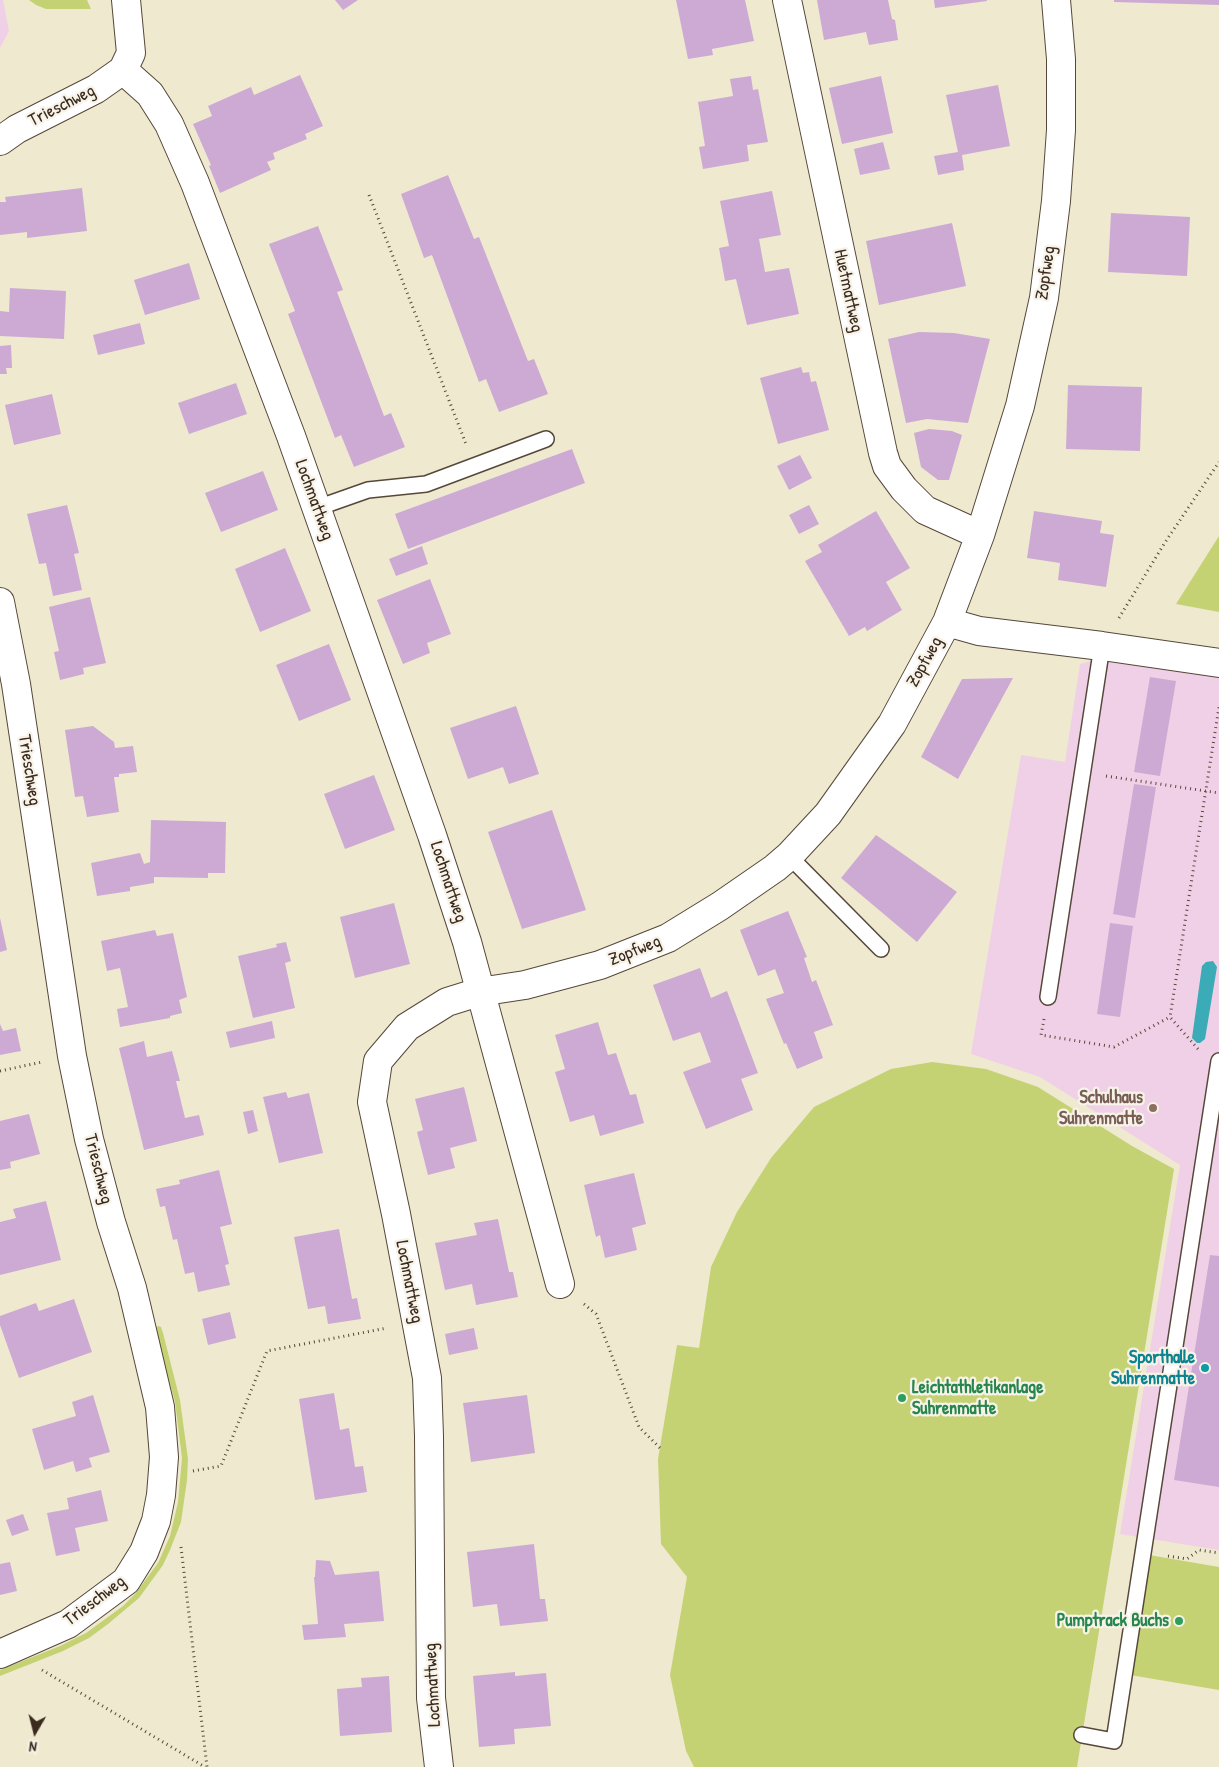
<!DOCTYPE html>
<html>
<head>
<meta charset="utf-8">
<style>
  body { margin:0 }
  #map { position:relative; width:1219px; height:1767px; overflow:hidden; background:#efe9d0; font-family:"Patrick Hand",sans-serif }
  canvas { display:block }
  .north { position:absolute; left:10px; top:1707px; width:50px; height:50px; -webkit-text-stroke:4px #f7f3e8; paint-order:stroke; rotate:188deg; font-size:14px; font-weight:700; line-height:20px; text-align:center; color:#3b2a1e }
  .north::after { content:''; display:block; margin:auto; width:18px; height:22px; background:#3b2a1e; clip-path:polygon(50% 0,100% 100%,50% 72%,0 100%) }
</style>
</head>
<body>
<div id="map">
<canvas width="1219" height="1767"></canvas>
<div class="north">N</div>
</div>
<script>
const c = document.querySelector('canvas').getContext('2d');
c.lineJoin = 'round';
function fillPath(path, color) {
  c.fillStyle = color;
  c.fill(path, 'evenodd');
}
function shape(rows) {
  const path = new Path2D();
  for (const r of rows) {
    path.moveTo(r[0], r[1]);
    for (let i = 2; i < r.length; i += 2) path.lineTo(r[i], r[i + 1]);
  }
  return path;
}
function trace(path, color, width, dash) {
  c.strokeStyle = color;
  c.lineWidth = width;
  c.lineCap = dash ? 'butt' : 'round';
  c.setLineDash(dash || []);
  c.stroke(path);
}
function label(font, color, halo, rows, align = 'center') {
  c.font = font + ' "Patrick Hand",sans-serif';
  c.lineWidth = 4.5;
  c.setLineDash([]);
  c.textBaseline = 'middle';
  c.strokeStyle = halo;
  c.fillStyle = color;
  for (const [text, x, y, turn = 0] of rows) {
    c.save();
    c.translate(x, y);
    c.rotate((+turn || 0) * Math.PI / 180);
    c.textAlign = isNaN(turn) ? turn : align;
    if (halo) c.strokeText(text, 0, 0);
    c.fillText(text, 0, 0);
    c.restore();
  }
}
const built = shape([
  [0,0,3,0,9,31,0,48],
  [1150,644,1219,655,1219,1550,1120,1534,1180,1165,1040,1077,971,1054,1021,755,1065,762,1080,664]
]);
const green = shape([
  [29,0,87,0,91,9,46,9,36,5],
  [1219,536,1219,612,1176,604],
  [932,1062,986,1069,1038,1087,1132,1146,1174,1169,1077,1767,694,1767,686,1751,670,1675,687,1577,661,1544,658,1459,677,1345,699,1348,711,1267,737,1212,771,1158,814,1107,891,1069],
  [159,1326,161,1327,163,1333,180,1400,188,1459,187,1480,181,1522,170,1550,163,1565,139,1598,108,1624,89,1638,63,1651,0,1676,0,1670,60,1646,86,1633,123,1606,135,1594,158,1563,170,1536,178,1502,182,1458,175,1402,155,1330,155,1327],
  [1149,1555,1219,1567,1219,1690,1130,1675]
]);
const water = shape([
  [1213,961,1217,967,1205,1039,1200,1043,1197,1043,1192,1038,1202,966,1206,962]
]);
const building = shape([
  [335,0,358,0,343,10],
  [676,0,745,0,754,41,712,49,713,55,688,59],
  [817,0,888,0,892,19,895,20,898,40,869,45,866,32,824,40],
  [934,0,987,0,987,1,935,8],
  [1114,0,1219,0,1219,5,1114,2],
  [300,75,323,126,305,134,307,139,273,153,275,159,267,162,271,170,220,193,209,166,211,165,193,124,212,116,208,106,251,87,254,95],
  [751,76,753,90,758,89,768,142,747,145,749,161,703,169,699,147,705,146,698,102,733,96,730,79],
  [881,76,893,133,842,144,829,88],
  [998,85,1010,146,962,155,964,170,938,175,934,156,958,152,946,95],
  [883,142,890,169,860,175,854,149],
  [448,175,474,239,479,237,528,361,534,359,548,394,499,412,486,379,479,382,432,255,424,258,401,194],
  [82,188,87,231,27,238,27,232,0,235,0,202,6,202,5,197],
  [772,191,781,235,759,239,765,272,789,268,799,314,747,325,736,279,725,281,719,248,729,246,720,201],
  [1111,213,1190,217,1187,276,1108,272],
  [952,223,966,286,879,305,866,241],
  [318,226,343,290,337,292,384,416,391,413,405,447,354,467,341,435,335,438,288,314,295,311,269,244],
  [189,263,200,299,145,315,134,280],
  [10,288,66,291,64,339,0,336,0,311,9,312],
  [140,323,145,344,98,355,93,335],
  [919,332,954,333,990,339,968,423,927,419,906,423,888,339],
  [11,345,12,368,6,368,7,374,0,374,0,346],
  [801,367,803,373,809,372,811,382,816,381,829,430,778,444,760,378],
  [236,383,247,414,189,434,178,403],
  [1068,385,1142,387,1140,451,1066,449],
  [52,394,61,434,14,445,5,405],
  [929,429,952,431,962,435,949,480,938,480,921,467,914,433],
  [572,449,585,483,408,549,395,514],
  [800,455,812,478,789,490,777,466],
  [263,471,278,510,221,532,205,493],
  [67,505,79,553,74,554,82,590,53,596,46,563,39,564,27,514],
  [809,505,819,524,799,534,789,515],
  [876,511,910,568,886,582,902,610,867,631,865,627,849,636,805,561,822,552,818,545],
  [1034,511,1102,521,1100,533,1114,535,1106,587,1058,580,1060,563,1027,558],
  [422,546,428,564,396,576,389,559],
  [285,548,311,611,260,632,235,569],
  [430,579,451,634,427,643,430,653,403,664,377,600],
  [90,597,106,663,83,668,84,674,60,680,54,652,59,651,49,607],
  [329,644,351,700,299,721,276,665],
  [1150,677,1176,681,1160,776,1134,772],
  [1013,678,958,779,921,757,962,679],
  [516,706,539,774,509,784,503,767,468,779,450,728],
  [93,726,114,742,115,748,133,746,137,772,119,774,119,777,114,777,119,812,87,817,83,796,75,797,65,730],
  [374,775,395,830,345,849,324,794],
  [1134,784,1156,787,1135,918,1113,914],
  [552,810,586,910,522,929,488,832],
  [151,820,226,822,225,873,208,873,208,878,154,877,154,883,130,887,130,891,97,896,91,863,140,853,144,864,150,862],
  [876,835,957,892,917,942,841,878],
  [394,903,410,964,355,978,340,917],
  [788,911,807,957,804,958,812,982,816,980,833,1025,814,1032,823,1058,797,1069,786,1043,784,1044,766,999,784,993,775,969,758,976,740,930],
  [0,918,7,950,0,952],
  [1110,923,1133,926,1120,1017,1097,1014],
  [155,930,157,936,173,933,187,997,179,1000,182,1013,170,1016,170,1018,120,1027,117,1009,128,1007,120,968,107,971,101,941],
  [286,942,291,961,285,963,295,1008,253,1018,238,956,277,947,276,944],
  [700,968,711,998,727,991,758,1073,741,1079,753,1110,706,1129,683,1072,711,1062,700,1032,673,1041,653,985],
  [272,1021,275,1038,230,1048,226,1032],
  [598,1022,608,1055,616,1053,630,1095,636,1094,644,1123,600,1136,594,1115,570,1122,555,1072,565,1069,555,1035],
  [0,1024,3,1031,16,1028,21,1051,0,1055],
  [144,1041,147,1057,172,1051,180,1081,176,1081,185,1118,199,1115,204,1135,144,1150,119,1048],
  [464,1087,477,1141,450,1148,455,1168,428,1175,417,1132,423,1130,415,1099],
  [286,1092,288,1098,309,1093,323,1153,279,1163,263,1097],
  [253,1110,258,1131,248,1134,243,1112],
  [29,1114,40,1154,10,1162,11,1168,0,1170,0,1121],
  [219,1170,232,1224,220,1227,229,1264,225,1265,230,1285,198,1292,194,1272,185,1274,177,1239,173,1240,165,1206,160,1207,156,1189,180,1184,179,1180],
  [634,1173,646,1224,632,1228,637,1250,605,1258,600,1235,596,1237,584,1185],
  [46,1201,61,1260,0,1275,0,1222,16,1218,13,1209],
  [498,1219,509,1272,513,1272,518,1297,476,1305,472,1284,445,1290,435,1243,477,1235,474,1223],
  [339,1229,352,1299,357,1298,361,1319,328,1324,325,1306,308,1309,294,1237],
  [1210,1255,1219,1256,1219,1487,1174,1480],
  [74,1299,92,1352,19,1378,0,1325,0,1316,36,1303,39,1311],
  [230,1312,236,1338,208,1345,202,1319],
  [474,1328,478,1349,449,1355,445,1334],
  [334,1393,340,1430,349,1428,355,1467,363,1466,367,1492,315,1500,299,1399],
  [93,1395,110,1452,89,1458,92,1467,76,1472,73,1461,44,1470,32,1429,76,1416,72,1402],
  [527,1395,535,1453,471,1462,463,1403],
  [101,1490,108,1521,75,1528,80,1551,56,1556,47,1513,69,1509,67,1498],
  [23,1514,29,1530,12,1536,6,1520],
  [534,1544,540,1599,545,1599,548,1621,500,1626,497,1604,473,1607,467,1552],
  [316,1560,330,1561,335,1575,379,1571,384,1621,344,1624,346,1637,304,1640,302,1625,318,1624,314,1577,315,1577],
  [10,1562,17,1591,0,1595,0,1564],
  [515,1672,515,1676,546,1673,551,1726,514,1729,515,1744,479,1747,473,1676],
  [389,1676,392,1732,340,1736,337,1689,362,1687,361,1678]
]);
const path = shape([
  [369,195,466,444],
  [1119,618,1164,544,1219,462],
  [1106,776,1219,793],
  [1044,1019,1041,1035,1114,1047,1170,1017],
  [1198,1049,1170,1017,1219,707],
  [0,1071,42,1062],
  [584,1304,596,1314,639,1427,660,1448],
  [193,1471,221,1466,267,1351,387,1328],
  [181,1547,207,1767],
  [1168,1556,1187,1559,1199,1550,1219,1553],
  [42,1670,205,1767]
]);
const lane = shape([
  [317,508,368,490,426,484,546,439],
  [789,856,881,949],
  [1048,997,1102,646],
  [1082,1735,1114,1741,1219,1061]
]);
const street = shape([
  [126,0,131,53,123,70,150,94,169,124,195,183,291,436,432,835,467,942,560,1284],
  [787,0,883,453,887,466,904,489,925,510,980,535],
  [0,141,17,129,96,89,123,70],
  [0,602,16,684,72,1056,89,1139,111,1222,132,1288,160,1407,164,1457,161,1495,156,1521,144,1552,126,1581,68,1624,0,1654],
  [947,622,979,631,1102,646,1219,663],
  [439,1767,431,1698,429,1436,427,1378,396,1214,372,1102,378,1061,407,1027,447,1002,479,992,525,985,600,965,668,938,720,906,775,868,789,856,828,814,892,724,947,622,980,535,1020,406,1044,298,1056,201,1061,130,1061,59,1056,0]
]);
const markers = [
  [1153,1108,5,"#8d6e63"],
  [1205,1368,5,"#0f9aa8"],
  [902,1398,5,"#2e9e5b"],
  [1179,1621,5,"#2e9e5b"]
];
const streetNames = [
  ["Trieschweg",62,106,-27],
  ["Zopfweg",1046,273,-82],
  ["Huetmattweg",848,291,78],
  ["Lochmattweg",314,500,70],
  ["Zopfweg",925,662,-61],
  ["Trieschweg",29,770,81],
  ["Lochmattweg",448,882,72],
  ["Zopfweg",635,951,-22],
  ["Trieschweg",98,1169,76],
  ["Lochmattweg",409,1282,79],
  ["Trieschweg",95,1601,-37],
  ["Lochmattweg",433,1685,-93]
];
const educationNames = [
  ["Schulhaus",1143,1098],
  ["Suhrenmatte",1143,1119]
];
const cultureNames = [
  ["Sporthalle",1195,1358],
  ["Suhrenmatte",1195,1379]
];
const leisureNames = [
  ["Leichtathletikanlage",912,1388],
  ["Suhrenmatte",912,1409],
  ["Pumptrack Buchs",1169,1621,"right"]
];
fillPath(built, '#efd0e6');
fillPath(green, '#c5d274');
fillPath(water, '#3babb8');
fillPath(building, '#ccaad4');
trace(lane, '#564739', 18);
trace(street, '#564739', 30);
trace(path, '#564739', 3, [1, 4]);
trace(lane, '#fff', 15);
trace(street, '#fff', 28);
for (const [x, y, r, color] of markers) {
  const dot = new Path2D();
  dot.arc(x, y, r, 0, 2 * Math.PI);
  c.fillStyle = color;
  c.fill(dot);
  trace(dot, '#f7f3e8', 2);
}
label('18px', '#3b2a1e', '#f7f3e8', streetNames);
label('bold 18px', '#785e54', '#f7f3e8', educationNames, 'right');
label('bold 18px', '#0d838f', '#f7f3e8', cultureNames, 'right');
label('bold 18px', '#27864d', '#f7f3e8', leisureNames, 'left');
</script>
</body>
</html>
